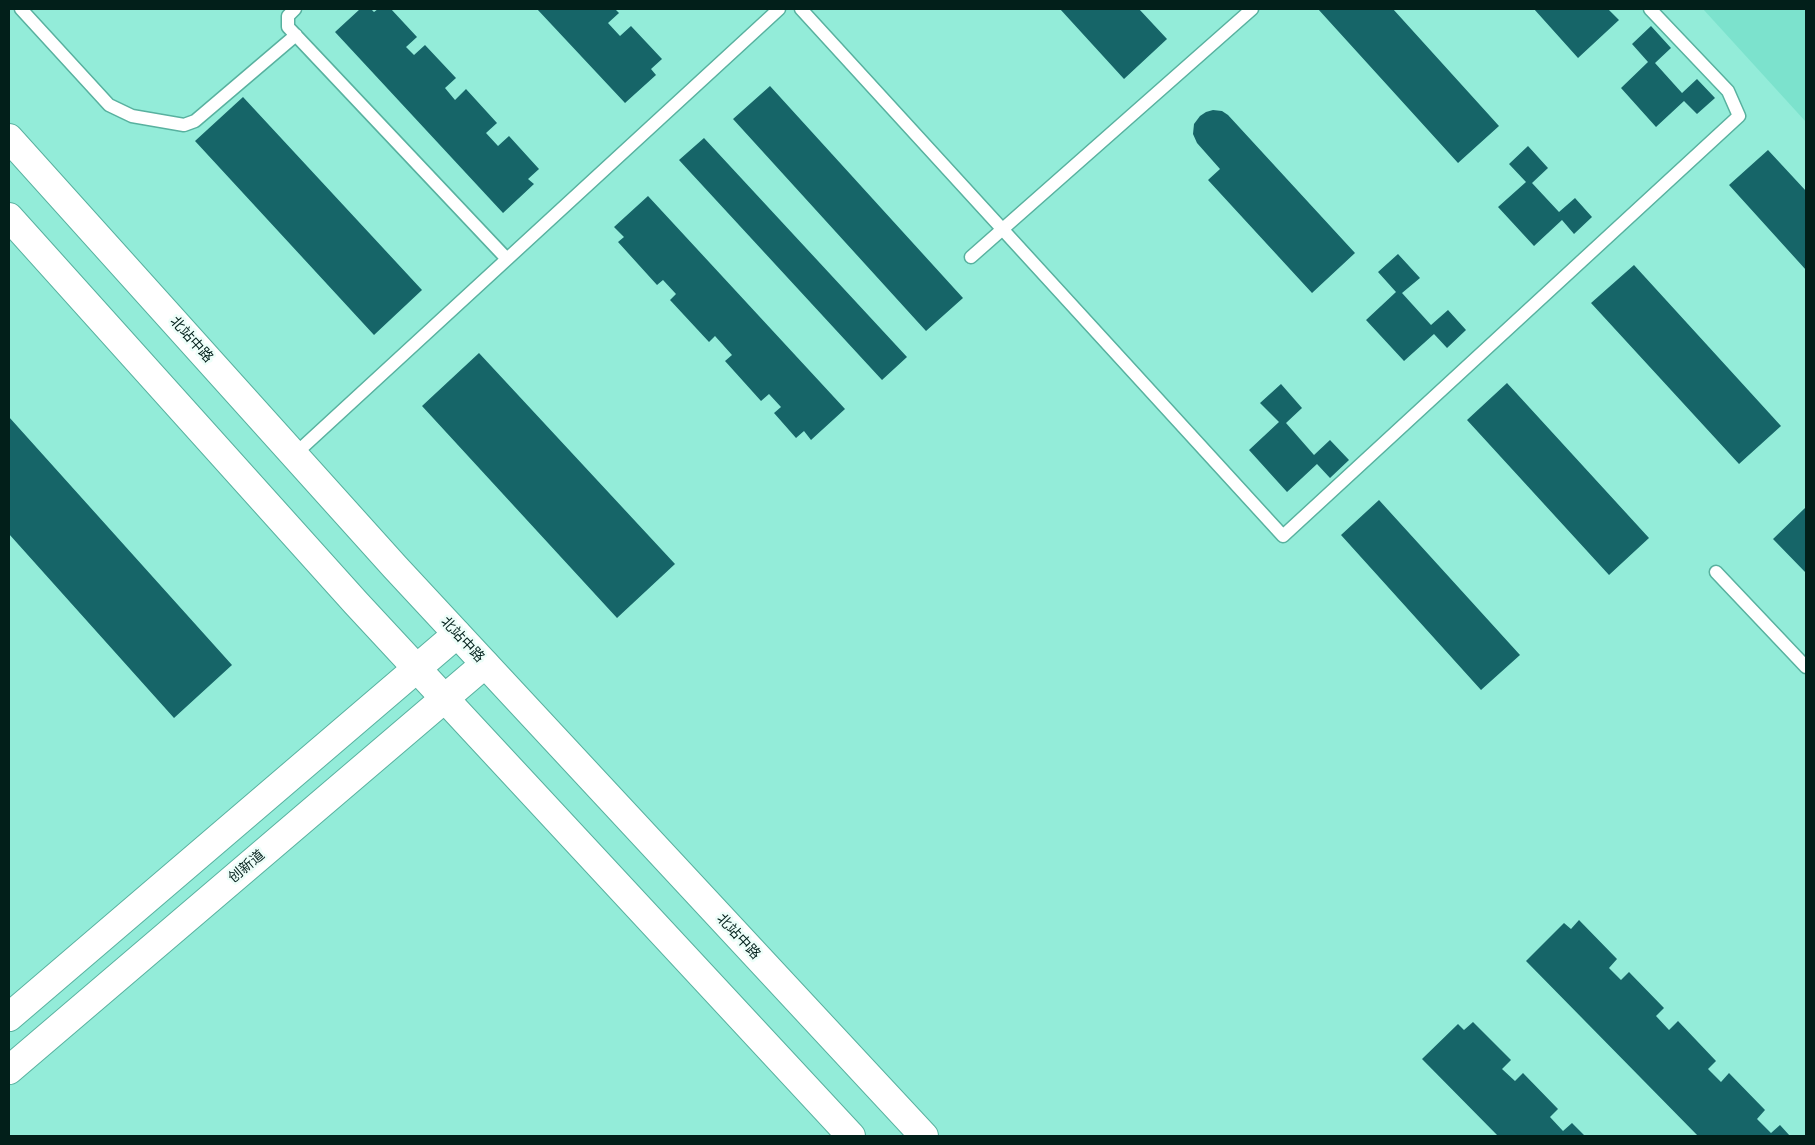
<!DOCTYPE html>
<html>
<head>
<meta charset="utf-8">
<style>
  body { margin:0 }
  #map { position:relative; width:1815px; height:1145px; overflow:hidden; background:#93ecd9; font-family:"Source Serif 4",serif }
  canvas { display:block }
  .frame { position:absolute; inset:0; border:10px solid #021f1a; pointer-events:none }
</style>
</head>
<body>
<div id="map">
<canvas width="1815" height="1145"></canvas>
<div class="frame"></div>
</div>
<script>
const c = document.querySelector('canvas').getContext('2d');
c.lineJoin = 'round';
function fillPath(path, color) {
  c.fillStyle = color;
  c.fill(path, 'evenodd');
}
function shape(rows) {
  const path = new Path2D();
  for (const r of rows) {
    path.moveTo(r[0], r[1]);
    for (let i = 2; i < r.length; i += 2) path.lineTo(r[i], r[i + 1]);
  }
  return path;
}
function trace(path, color, width, dash) {
  c.strokeStyle = color;
  c.lineWidth = width;
  c.lineCap = dash ? 'butt' : 'round';
  c.setLineDash(dash || []);
  c.stroke(path);
}
function label(font, color, halo, rows, align = 'center') {
  c.font = font + ' "Source Serif 4","Noto Sans SC",serif';
  c.lineWidth = 5;
  c.setLineDash([]);
  c.textBaseline = 'middle';
  c.strokeStyle = halo;
  c.fillStyle = color;
  for (const [text, x, y, turn = 0] of rows) {
    c.save();
    c.translate(x, y);
    c.rotate((+turn || 0) * Math.PI / 180);
    c.textAlign = isNaN(turn) ? turn : align;
    if (halo) c.strokeText(text, 0, 0);
    c.fillText(text, 0, 0);
    c.restore();
  }
}
const built = shape([
  [1703,9,1806,9,1806,122]
]);
const building = shape([
  [360,9,371,9,374,12,378,9,391,9,417,37,406,47,414,55,425,45,456,78,445,88,455,100,466,89,497,123,486,133,498,146,509,136,539,169,528,179,534,184,503,213,335,32],
  [537,9,615,9,619,13,608,23,620,36,631,26,662,59,651,69,656,75,625,103],
  [1060,9,1139,9,1167,39,1124,79],
  [1318,9,1393,9,1499,126,1458,163],
  [1534,9,1608,9,1619,20,1578,58],
  [1651,26,1671,48,1655,63,1682,93,1697,79,1715,98,1697,114,1684,101,1656,127,1621,88,1648,62,1632,44],
  [770,86,963,298,926,331,733,119],
  [243,97,422,290,374,335,195,141],
  [1213,110,1222,111,1228,115,1355,253,1312,293,1208,180,1220,169,1197,143,1193,134,1194,124,1200,116,1206,112],
  [704,138,907,357,882,380,679,160],
  [1528,146,1548,168,1532,183,1559,212,1575,198,1592,217,1574,234,1562,220,1534,246,1498,207,1526,182,1509,164],
  [1768,150,1806,191,1806,270,1729,185],
  [648,196,845,409,811,440,804,431,796,438,774,413,781,407,769,394,761,401,725,361,732,355,715,336,709,342,670,300,676,294,663,280,657,285,618,242,624,237,614,227],
  [1398,254,1420,278,1402,293,1431,325,1448,310,1466,330,1447,348,1434,334,1404,361,1366,320,1396,292,1378,272],
  [1634,265,1781,426,1739,464,1591,303],
  [479,353,675,564,617,618,422,406],
  [1507,383,1649,538,1609,575,1467,420],
  [1281,384,1302,408,1286,423,1314,455,1330,440,1349,460,1330,478,1317,464,1287,492,1249,450,1279,422,1260,403],
  [9,417,232,665,174,718,9,534],
  [1379,500,1520,655,1481,690,1341,535],
  [1805,508,1806,509,1806,573,1773,539],
  [1579,920,1617,959,1609,968,1621,980,1629,972,1664,1008,1656,1016,1669,1030,1678,1021,1716,1061,1708,1069,1721,1082,1729,1073,1765,1110,1757,1119,1771,1133,1780,1125,1790,1136,1698,1136,1526,961,1564,923,1571,929],
  [1473,1022,1511,1060,1502,1069,1515,1081,1523,1073,1558,1109,1550,1117,1563,1131,1572,1123,1585,1136,1498,1136,1422,1059,1458,1024,1464,1030]
]);
const lane = shape([
  [21,9,109,105,132,116,184,125,195,121,296,35],
  [295,9,288,16,288,27,507,259],
  [801,9,1283,536,1739,116,1728,91,1650,9],
  [971,257,1252,9],
  [294,455,779,9],
  [1716,572,1806,667]
]);
const secondary = shape([
  [9,1017,457,634],
  [9,1070,485,664]
]);
const primary = shape([
  [9,138,395,567,924,1136],
  [9,217,356,603,851,1136]
]);
const streetNames = [
  ["北站中路",191,340,48],
  ["北站中路",462,640,47],
  ["创新道",247,867,-40],
  ["北站中路",738,937,47]
];
fillPath(built, '#7ce2cd');
fillPath(building, '#166568');
trace(lane, '#58b19f', 15);
trace(secondary, '#58b19f', 30);
trace(primary, '#58b19f', 30);
trace(lane, '#fff', 12);
trace(secondary, '#fff', 28);
trace(primary, '#fff', 28);
label('14px', '#021f1a', '#edfef9', streetNames);
</script>
</body>
</html>
